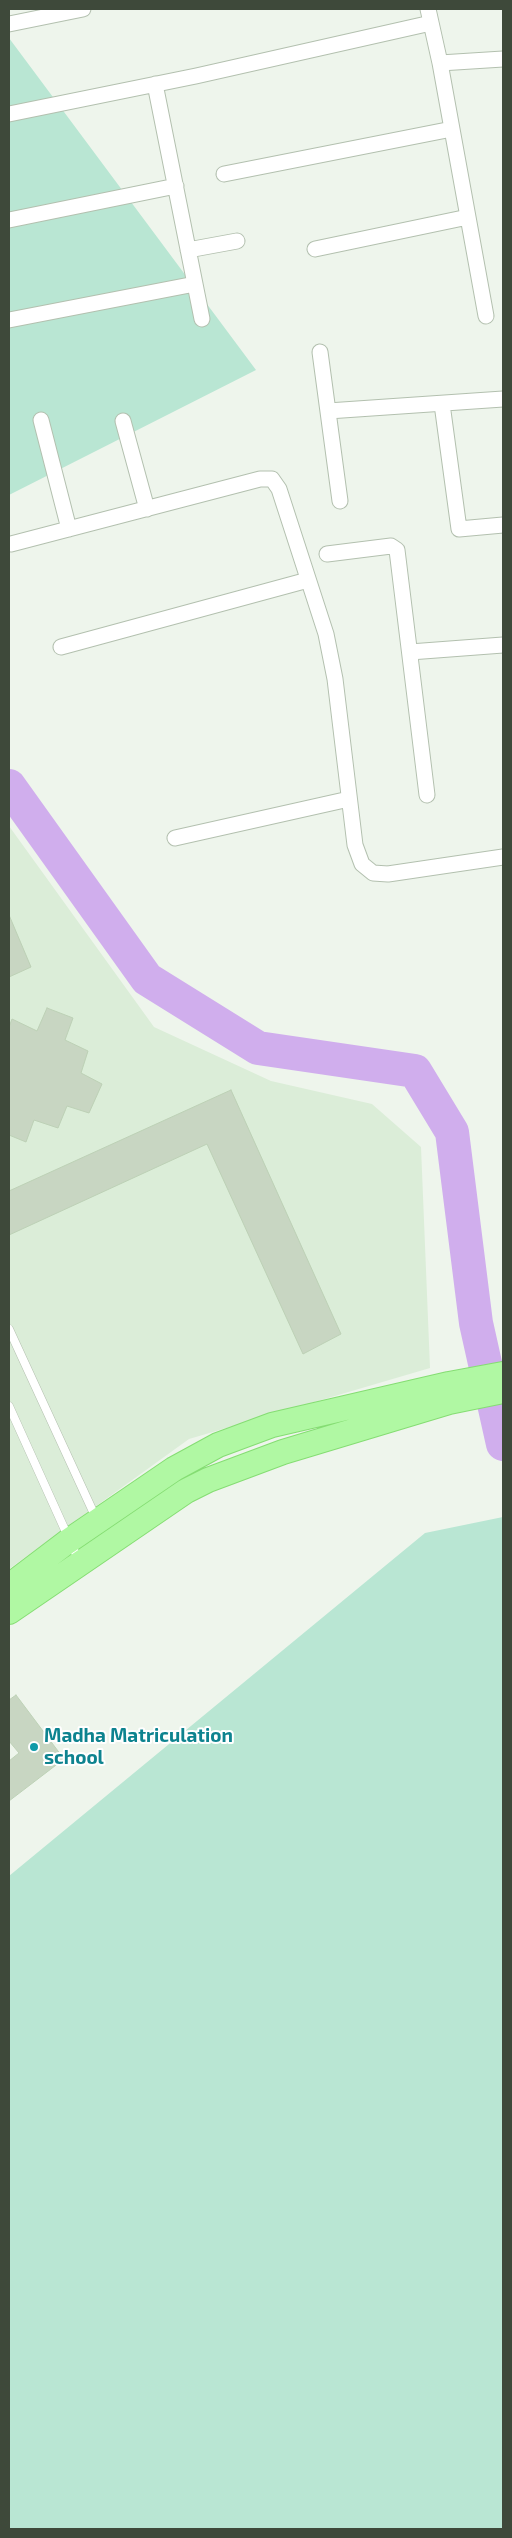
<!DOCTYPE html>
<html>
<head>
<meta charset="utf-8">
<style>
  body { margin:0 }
  #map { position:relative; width:512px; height:2538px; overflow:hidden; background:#eef5ec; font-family:"Exo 2",sans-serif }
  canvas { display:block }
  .frame { position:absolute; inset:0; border:10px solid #3e493a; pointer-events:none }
</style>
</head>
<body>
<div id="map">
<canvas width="512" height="2538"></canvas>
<div class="frame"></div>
</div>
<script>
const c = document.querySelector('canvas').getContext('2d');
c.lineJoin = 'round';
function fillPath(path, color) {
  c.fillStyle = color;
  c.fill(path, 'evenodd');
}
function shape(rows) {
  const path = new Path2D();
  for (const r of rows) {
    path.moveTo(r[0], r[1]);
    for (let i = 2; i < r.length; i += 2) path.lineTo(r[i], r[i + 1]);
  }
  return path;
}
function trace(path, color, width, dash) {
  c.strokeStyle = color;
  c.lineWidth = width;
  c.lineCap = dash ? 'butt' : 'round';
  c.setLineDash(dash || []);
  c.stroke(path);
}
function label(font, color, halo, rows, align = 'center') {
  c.font = font + ' "Exo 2",sans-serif';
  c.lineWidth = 4;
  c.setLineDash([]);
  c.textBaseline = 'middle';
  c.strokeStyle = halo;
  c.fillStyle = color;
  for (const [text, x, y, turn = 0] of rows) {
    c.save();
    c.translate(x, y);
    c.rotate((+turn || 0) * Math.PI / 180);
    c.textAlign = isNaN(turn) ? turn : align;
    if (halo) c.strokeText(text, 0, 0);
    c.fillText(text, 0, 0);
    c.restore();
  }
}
const education = shape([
  [9,826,154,1027,271,1081,372,1104,421,1147,430,1368,189,1439,9,1569]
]);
const green = shape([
  [9,38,256,370,9,495],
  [503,1517,503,2529,9,2529,9,1876,425,1533]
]);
const river = shape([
  [9,786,147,979,258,1048,415,1071,452,1132,476,1323,503,1444]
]);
const building = shape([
  [9,915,31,967,9,977,9,915],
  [47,1008,73,1018,65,1040,88,1051,81,1073,102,1084,89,1113,67,1106,58,1128,34,1120,26,1142,9,1135,9,1027,12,1019,37,1031,47,1008],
  [231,1090,341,1334,303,1354,207,1144,9,1235,9,1191,231,1090],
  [16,1695,64,1759,9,1801,9,1761,19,1753,9,1741,9,1700,16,1695]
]);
const lane = shape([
  [9,1329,96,1518],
  [9,1406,79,1561]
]);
const street = shape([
  [428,9,440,63,503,59],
  [9,24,83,9],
  [440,63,486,316],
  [155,84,202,319],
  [9,114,196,76,431,23],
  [224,174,452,129],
  [9,220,176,186],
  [315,249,468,217],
  [188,250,237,241],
  [9,320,195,284],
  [320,352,340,501],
  [442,404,459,529,503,525],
  [328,411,503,399],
  [41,420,69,529],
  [123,421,147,509],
  [11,544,260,479,272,479,279,489,326,634,335,679,355,845,362,864,373,873,388,874,503,857],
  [327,554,391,546,397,550,427,795],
  [61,647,308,580],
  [410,652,503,645],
  [175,838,349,799]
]);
const primary = shape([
  [9,1586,67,1542,174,1469,218,1445,272,1425,449,1384,503,1374],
  [9,1612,186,1491,208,1480,283,1452,449,1402,503,1391]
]);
const markers = [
  [34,1747,5,"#0f9aa8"]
];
const cultureNames = [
  ["Madha Matriculation",44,1736],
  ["school",44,1758]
];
fillPath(education, '#dbedd8');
fillPath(green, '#b9e6d3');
trace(river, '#d0aeed', 34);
fillPath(building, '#c8d6c2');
trace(building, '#bdd1b6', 1);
trace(lane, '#b3c0af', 9);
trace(street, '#b3c0af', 17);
trace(primary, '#85dd73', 26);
trace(lane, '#fff', 8);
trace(street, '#fff', 15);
trace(primary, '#b0f8a3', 24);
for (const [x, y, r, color] of markers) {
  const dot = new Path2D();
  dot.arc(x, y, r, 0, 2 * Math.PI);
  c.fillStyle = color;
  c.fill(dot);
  trace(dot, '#fff', 2);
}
label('bold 19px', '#0d838f', '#fff', cultureNames, 'left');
</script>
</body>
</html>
